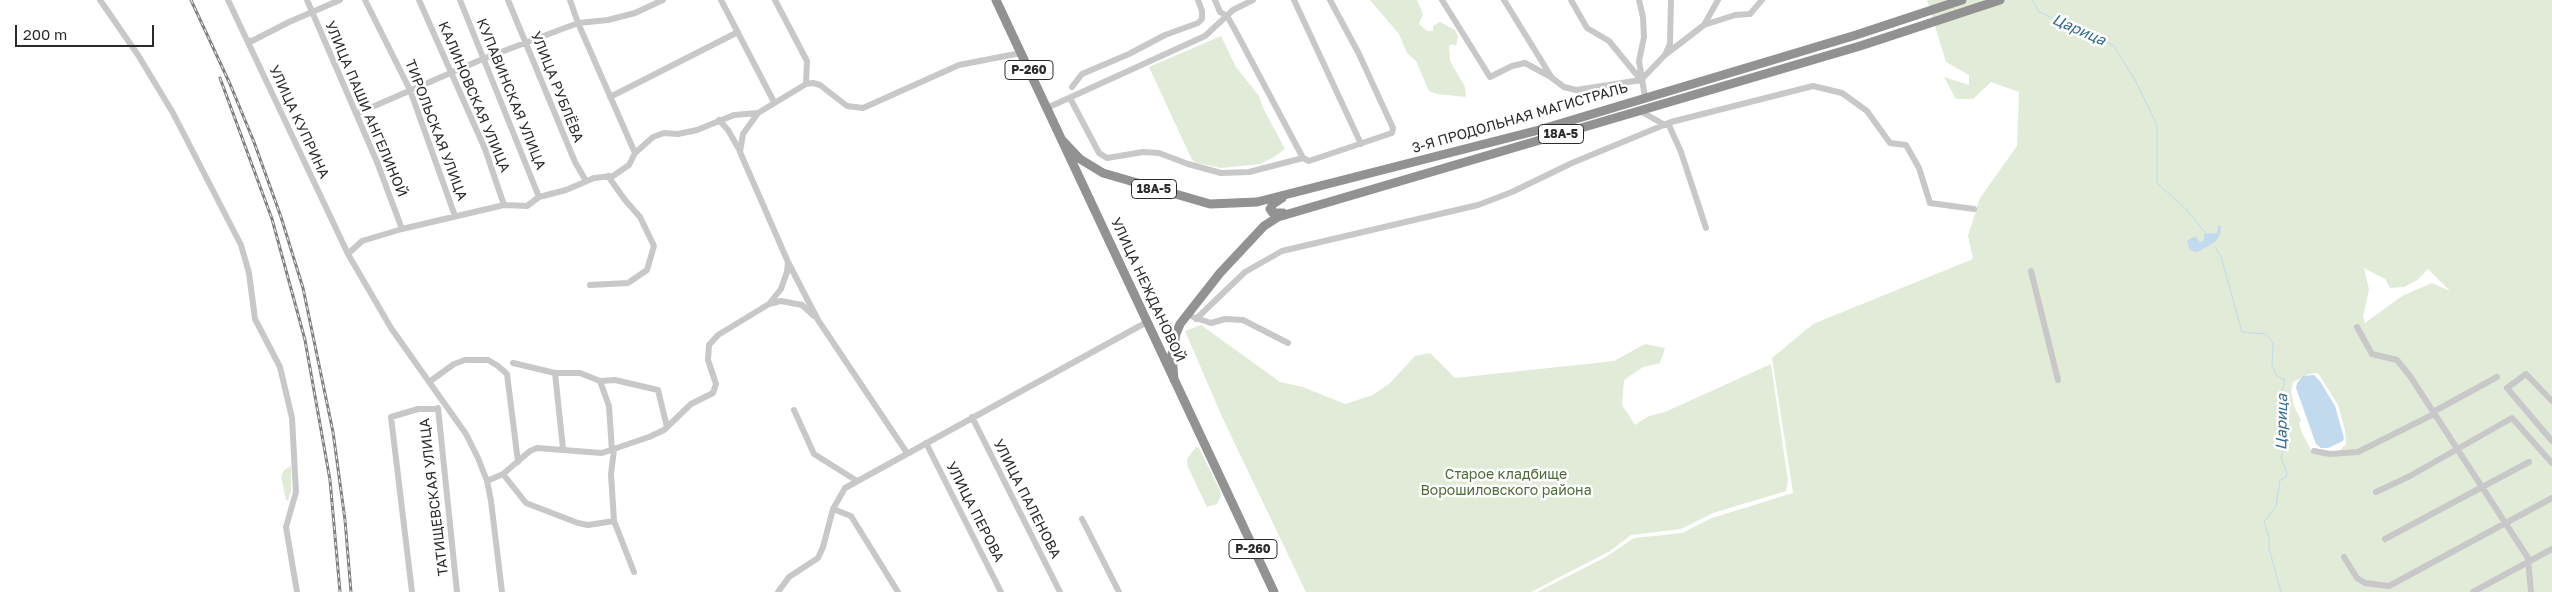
<!DOCTYPE html>
<html>
<head>
<meta charset="utf-8">
<style>
  body { margin:0 }
  #map { position:relative; width:2552px; height:592px; overflow:hidden; background:#fff; font-family:"Golos Text",sans-serif }
  canvas { display:block }
  .scale { position:absolute; left:15px; top:25px; width:139px; height:22px; box-sizing:border-box; border:2px solid #2b2b2b; border-top:0; padding-left:6px; font-size:15px; line-height:18px; white-space:nowrap; color:#2b2b2b; -webkit-text-stroke:4px #fff; paint-order:stroke }
</style>
</head>
<body>
<div id="map">
<canvas width="2552" height="592"></canvas>
<div class="scale">200 m</div>
</div>
<script>
const c = document.querySelector('canvas').getContext('2d');
c.lineJoin = 'round';
function fillPath(path, color) {
  c.fillStyle = color;
  c.fill(path, 'evenodd');
}
function shape(rows) {
  const path = new Path2D();
  for (const r of rows) {
    path.moveTo(r[0], r[1]);
    for (let i = 2; i < r.length; i += 2) path.lineTo(r[i], r[i + 1]);
  }
  return path;
}
function trace(path, color, width, dash) {
  c.strokeStyle = color;
  c.lineWidth = width;
  c.lineCap = dash ? 'butt' : 'round';
  c.setLineDash(dash || []);
  c.stroke(path);
}
function label(font, color, halo, rows, align = 'center') {
  c.font = font + ' "Golos Text",sans-serif';
  c.lineWidth = 5;
  c.setLineDash([]);
  c.textBaseline = 'middle';
  c.strokeStyle = halo;
  c.fillStyle = color;
  for (const [text, x, y, turn = 0] of rows) {
    c.save();
    c.translate(x, y);
    c.rotate((+turn || 0) * Math.PI / 180);
    c.textAlign = isNaN(turn) ? turn : align;
    if (halo) c.strokeText(text, 0, 0);
    c.fillText(text, 0, 0);
    c.restore();
  }
}
const green = shape([
  [1370,0,1417,0,1423,14,1419,24,1427,31,1433,31,1433,26,1440,22,1455,30,1458,36,1456,46,1452,44,1449,46,1450,61,1465,87,1466,97,1437,94,1429,91,1416,61,1407,53,1399,34],
  [1927,0,2552,0,2552,592,1537,592,1606,557,1634,538,1682,533,1712,518,1793,493,1772,358,1813,324,1973,259,1968,236,1980,198,2017,146,2019,92,1991,82,1973,99,1956,99,1944,77,1969,85,1969,75,1946,62],
  [2364,268,2385,279,2390,288,2404,287,2417,280,2428,269,2450,291,2432,283,2402,296,2365,323,2363,317,2369,289],
  [2318,373,2338,405,2345,430,2346,444,2339,451,2312,452,2302,433,2299,423,2301,420,2294,406,2291,391,2293,382,2309,374],
  [1221,36,1236,67,1259,96,1263,108,1285,149,1274,157,1260,164,1221,168,1197,163,1192,160,1149,67],
  [1201,325,1280,382,1303,387,1345,404,1373,395,1390,383,1415,356,1430,353,1455,378,1614,361,1645,344,1665,348,1660,363,1643,367,1624,380,1622,405,1635,425,1649,416,1665,412,1771,364,1788,481,1786,491,1713,513,1681,529,1631,535,1610,551,1531,592,1306,592,1223,419,1185,331],
  [1196,447,1199,448,1220,490,1221,496,1217,504,1207,507,1188,467,1187,459],
  [291,466,291,490,288,501,286,500,281,476,284,470]
]);
const water = shape([
  [2218,226,2221,226,2220,234,2216,241,2200,251,2195,252,2190,250,2187,241,2195,236,2200,242,2204,241,2204,234,2217,233],
  [2314,375,2320,381,2335,406,2344,438,2343,441,2328,448,2321,448,2316,444,2296,388,2297,383,2303,376]
]);
const stream = shape([
  [2032,0,2039,12,2113,45,2135,80,2157,125,2157,183,2186,209,2207,235],
  [2215,247,2221,257,2242,332,2266,334,2273,343,2272,366,2277,376,2285,380,2281,395,2285,441,2281,459,2287,472,2286,477,2280,480,2276,506,2264,522,2269,536,2269,548,2281,592]
]);
const minor = shape([
  [100,0,138,55,173,113,241,245,249,273,255,319,280,367,292,418,296,492,286,527,297,592],
  [228,0,348,254,391,328,466,434,478,458,487,481,491,501,502,592],
  [307,0,377,162,402,229],
  [365,0,410,90,455,216],
  [419,0,485,149,504,205],
  [460,0,539,197],
  [508,0,575,162,586,181],
  [570,0,578,23,635,153],
  [721,0,774,102],
  [1215,0,1220,12,1227,16,1234,28,1303,158,1309,161,1392,133,1393,128,1358,52,1330,0],
  [1294,0,1361,144],
  [1442,0,1490,77,1512,66,1525,63,1551,77],
  [1504,0,1552,78,1564,87,1576,90,1641,80,1665,55,1704,25,1735,15,1750,14,1762,0],
  [1571,0,1587,28,1609,41,1641,80],
  [1639,0,1643,17,1644,37,1639,61,1645,97],
  [1704,25,1718,0],
  [247,40,252,41,289,22,340,0],
  [1665,55,1670,44,1671,0],
  [806,84,813,83,820,85,847,106,863,108,959,65,1021,53],
  [1072,87,1082,74,1129,54,1165,35,1198,23,1202,19,1202,11,1198,0],
  [610,97,738,32],
  [1070,98,1099,153,1107,158,1143,152,1159,153,1188,164,1221,173,1249,172,1303,158],
  [1047,108,1205,36,1233,10,1253,0],
  [1640,111,1665,125],
  [356,114,485,58,578,23,608,20,635,13,663,0],
  [719,120,728,130,740,151],
  [1668,123,1681,152,1706,228],
  [348,254,362,241,402,229,504,205,527,206,539,197,566,190,594,178,613,176,629,165,635,153,653,137,664,133,678,134,697,130,734,115,758,113,806,84,807,61,775,0],
  [788,262,818,320,907,453],
  [2031,271,2058,380],
  [590,285,628,283,647,270,654,246,640,217,625,200,608,176],
  [769,304,781,301,802,305,814,316],
  [1193,317,1211,323,1225,319,1243,320,1288,343],
  [1196,319,1245,272,1282,251,1478,205,1512,192,1572,163,1671,122,1813,86,1842,93,1867,111,1890,143,1906,145,1919,168,1930,203,1974,209],
  [2357,327,2372,354,2397,360,2410,376,2528,558,2531,592],
  [513,363,555,373,563,449],
  [555,373,580,373,600,381,609,406,612,451],
  [600,381,615,380,658,390,667,427],
  [429,382,454,364,465,360,488,360,498,366,507,374,518,462],
  [2552,401,2526,374,2507,388,2552,441],
  [438,408,457,592],
  [794,410,814,454,857,481],
  [972,417,1060,592],
  [926,443,1001,592],
  [614,450,611,474,614,521,634,572],
  [2314,451,2330,454,2358,452,2432,415,2433,412,2497,377],
  [503,474,526,503,578,523,588,525,614,521],
  [487,481,503,474,530,451,537,448,602,453,649,437,664,430,691,404,713,393,716,384,708,360,709,345,718,335,769,304,781,289,787,272,788,262,740,152,743,134,758,113],
  [2376,492,2410,476,2512,418,2552,463],
  [833,509,851,516,898,592],
  [1082,519,1119,592],
  [2385,539,2529,462],
  [2344,557,2357,578,2365,583,2389,586,2552,498],
  [412,592,391,417,418,409,436,409],
  [778,592,789,577,818,558,823,547,833,509,845,488,1147,322],
  [2473,592,2552,549]
]);
const highway = shape([
  [996,0,1274,592],
  [1063,141,1080,159,1103,173,1210,204,1257,202,1539,130,1856,35,1962,0],
  [1282,198,1273,204,1270,209,1273,213,1283,213],
  [1174,380,1172,354,1176,334,1180,324,1220,273,1264,226,1278,217,1860,46,2000,0]
]);
const rail = shape([
  [191,0,230,84,254,142,281,217,303,288,333,432,345,520,351,592],
  [220,78,272,219,305,340,330,480,340,592]
]);
const shields = [
  [1029,70,48],
  [1561,134,45],
  [1154,189,45],
  [1253,549,48]
];
const shieldNames = [
  ["Р-260",1029,70],
  ["18А-5",1561,134],
  ["18А-5",1154,189],
  ["Р-260",1253,549]
];
const streetNames = [
  ["УЛИЦА РУБЛЁВА",557,87,68],
  ["КУПАВИНСКАЯ УЛИЦА",511,94,68],
  ["КАЛИНОВСКАЯ УЛИЦА",474,97,67],
  ["УЛИЦА ПАШИ АНГЕЛИНОЙ",366,109,67],
  ["3-Я ПРОДОЛЬНАЯ МАГИСТРАЛЬ",1520,118,-16],
  ["УЛИЦА КУПРИНА",299,122,65],
  ["ТИРОЛЬСКАЯ УЛИЦА",436,130,69],
  ["УЛИЦА НЕЖДАНОВОЙ",1148,290,65],
  ["ТАТИЩЕВСКАЯ УЛИЦА",434,497,-97],
  ["УЛИЦА ПАЛЕНОВА",1027,499,63],
  ["УЛИЦА ПЕРОВА",975,512,63]
];
const parkNames = [
  ["Старое кладбище",1506,475],
  ["Ворошиловского района",1506,491]
];
const waterNames = [
  ["Царица",2079,30,24],
  ["Царица",2282,422,-89]
];
fillPath(green, '#e1ebd7');
fillPath(water, '#c1daed');
trace(stream, '#c1daed', 1);
trace(minor, '#c8c8c8', 6);
trace(highway, '#929292', 9);
trace(rail, '#808080', 3);
trace(rail, '#fff', 1, [4]);
for (const [x, y, w] of shields) {
  const box = new Path2D();
  box.roundRect(x - w / 2, y - 9.5, w, 19, 4);
  c.fillStyle = '#fff';
  c.fill(box);
  trace(box, '#2b2b2b', 1);
}
label('bold 12px', '#2b2b2b', null, shieldNames);
label('14px', '#2b2b2b', '#fff', streetNames);
label('14px', '#4c6937', '#fff', parkNames);
label('italic 15px', '#356a92', '#fff', waterNames);
</script>
</body>
</html>
